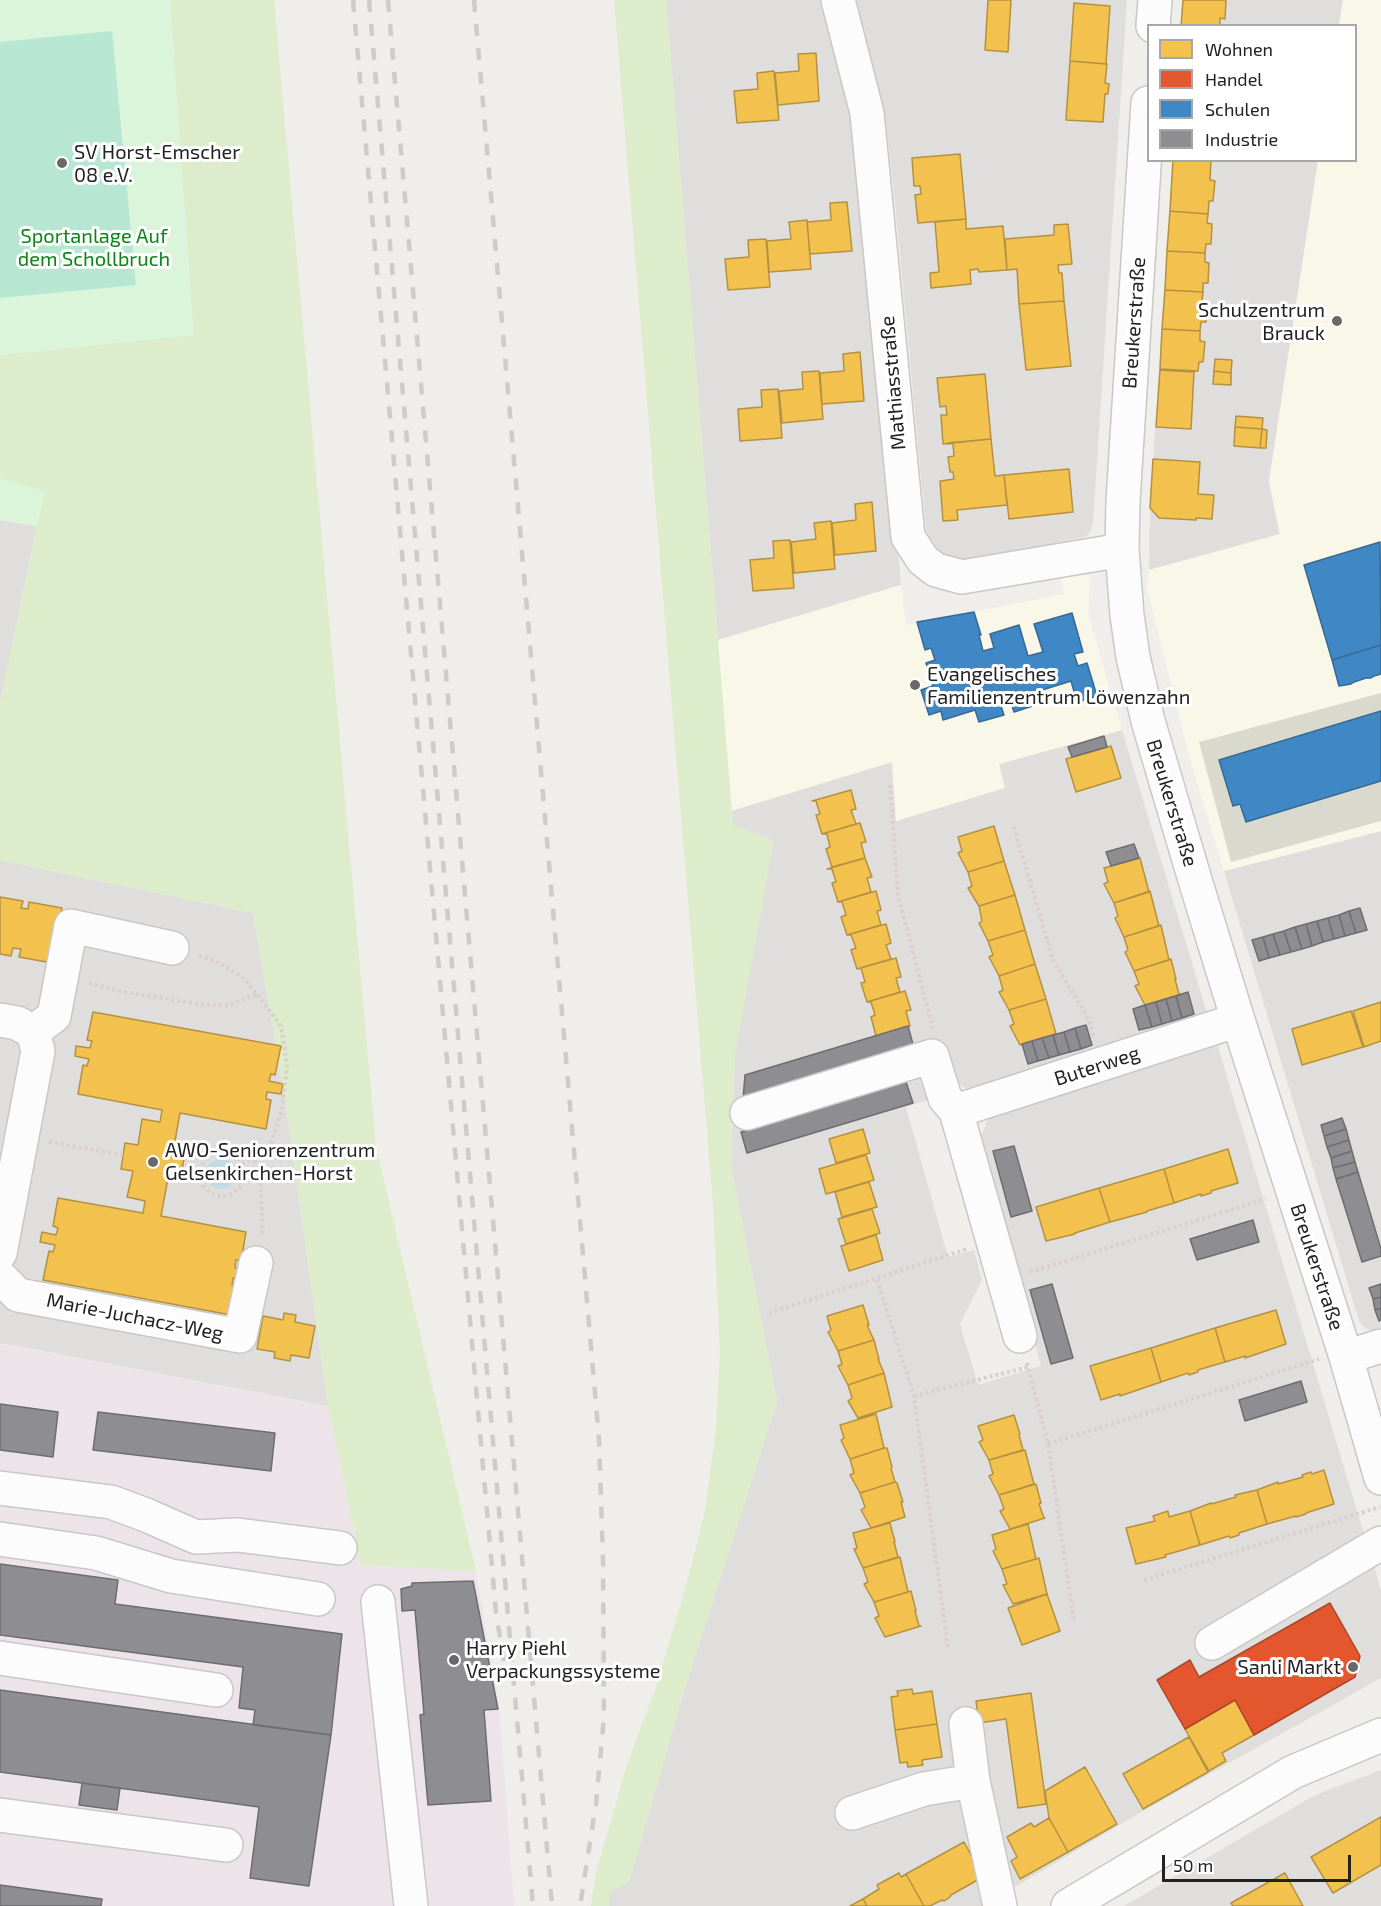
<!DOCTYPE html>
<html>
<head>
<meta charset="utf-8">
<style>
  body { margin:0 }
  #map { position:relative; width:1381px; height:1906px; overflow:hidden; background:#f0eeeb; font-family:"Exo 2",sans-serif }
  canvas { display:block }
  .legend { position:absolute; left:1147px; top:24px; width:210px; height:138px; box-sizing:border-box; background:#fff; border:2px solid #a7a7a7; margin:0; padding:8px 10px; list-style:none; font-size:18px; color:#222 }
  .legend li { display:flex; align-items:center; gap:12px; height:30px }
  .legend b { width:30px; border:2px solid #a7a7a7 }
  .scale { position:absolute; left:1162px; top:1855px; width:189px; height:27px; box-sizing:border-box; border:3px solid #222; border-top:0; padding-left:8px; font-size:18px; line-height:21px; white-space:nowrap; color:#222; -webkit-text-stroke:4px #fff; paint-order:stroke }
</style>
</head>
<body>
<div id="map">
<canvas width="1381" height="1906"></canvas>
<ul class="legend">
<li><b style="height:16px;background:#f2c14e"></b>Wohnen</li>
<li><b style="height:16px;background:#e4572e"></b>Handel</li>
<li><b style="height:16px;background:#3f88c5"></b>Schulen</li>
<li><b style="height:16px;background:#8d8d92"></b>Industrie</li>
</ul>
<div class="scale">50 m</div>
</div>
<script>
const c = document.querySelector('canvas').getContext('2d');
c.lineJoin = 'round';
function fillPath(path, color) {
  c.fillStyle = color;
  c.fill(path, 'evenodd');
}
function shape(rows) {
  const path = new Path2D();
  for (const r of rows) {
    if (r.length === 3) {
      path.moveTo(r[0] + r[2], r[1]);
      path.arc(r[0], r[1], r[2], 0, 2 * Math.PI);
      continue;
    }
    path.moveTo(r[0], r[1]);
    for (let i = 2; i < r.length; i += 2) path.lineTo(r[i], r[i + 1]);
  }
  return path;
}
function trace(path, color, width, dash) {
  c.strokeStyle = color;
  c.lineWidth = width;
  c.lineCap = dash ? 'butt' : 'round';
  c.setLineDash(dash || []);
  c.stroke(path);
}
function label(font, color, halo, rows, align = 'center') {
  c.font = font + ' "Exo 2",sans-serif';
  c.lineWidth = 6;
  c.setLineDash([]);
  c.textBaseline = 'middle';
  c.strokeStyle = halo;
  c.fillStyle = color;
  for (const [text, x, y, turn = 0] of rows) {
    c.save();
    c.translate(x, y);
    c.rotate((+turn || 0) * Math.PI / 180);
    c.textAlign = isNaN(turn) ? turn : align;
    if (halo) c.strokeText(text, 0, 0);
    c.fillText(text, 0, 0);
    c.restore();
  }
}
const residential = shape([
  [666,0,826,0,857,128,867,207,901,585,718,640],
  [855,0,1127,0,1093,523,1090,532,1085,537,969,560,960,560,943,555,935,549,929,539,926,528,895,204,886,122],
  [1182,0,1343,0,1339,25,1181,26],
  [1172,161,1318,161,1269,481,1280,535,1149,570,1150,508],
  [0,520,37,526,0,703],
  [1122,730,1207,1013,969,1089,958,1085,943,1040,918,1048,932,1099,906,1107,948,1257,974,1250,982,1280,960,1324,978,1385,1041,1366,980,1140,987,1121,993,1115,999,1111,1214,1046,1218,1047,1381,1591,1381,1678,1138,1814,983,1906,609,1906,609,1892,629,1881,683,1694,777,1401,731,1166,735,1055,733,825,731,811,892,762,896,821,1004,788,999,764],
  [1381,831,1381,1332,1374,1333,1364,1327,1359,1321,1224,871],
  [0,860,253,913,284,1092,328,1406,0,1343],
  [1381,1770,1381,1906,1124,1906,1310,1798,1328,1790]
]);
const industrial = shape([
  [0,1344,328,1406,361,1565,476,1571,500,1715,514,1906,0,1906]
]);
const education = shape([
  [1343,0,1381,0,1381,831,1224,871,1188,752,1147,587,1149,570,1280,534,1269,482,1318,161,1356,160,1356,26,1339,25],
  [1081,572,1090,577,1088,614,1122,730,999,764,1005,788,896,821,892,762,731,811,718,640,901,585,906,625,1064,594,1060,573]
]);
const construction = shape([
  [1381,693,1381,821,1231,862,1199,742]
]);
const grass = shape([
  [170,0,274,0,376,1147,476,1571,361,1565,328,1406,284,1092,253,913,0,860,0,703,44,492,0,479,0,355,193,335],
  [614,0,666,0,733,825,774,840,735,1055,731,1166,777,1401,683,1694,629,1881,609,1892,609,1906,591,1906,595,1876,627,1765,658,1681,687,1582,705,1511,716,1428,720,1352,713,1205]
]);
const park = shape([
  [0,0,170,0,194,335,0,355],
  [0,479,44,491,37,526,0,520]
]);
const pitch = shape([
  [112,31,136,285,0,298,0,42]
]);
const parking = shape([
  [0,523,16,526,0,612],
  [75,895,211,923,198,987,62,960],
  [1362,1525,1377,1577,1223,1664,1196,1613]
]);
const water = shape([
  [221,1174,15]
]);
const homes = shape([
  [988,0,1011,0,1008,52,985,50,988,0],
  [1183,0,1226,0,1225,19,1220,18,1220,26,1181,26,1183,0],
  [1074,3,1110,6,1106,64,1070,61,1074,3],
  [816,53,819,101,778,105,775,73,799,71,798,54,816,53],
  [1070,61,1107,64,1105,83,1109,84,1108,94,1105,94,1103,122,1066,120,1070,61],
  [774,71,779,120,737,123,734,91,758,89,757,73,774,71],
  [960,154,966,219,918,223,915,195,921,194,920,186,914,186,912,158,960,154],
  [1173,160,1211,160,1210,180,1215,181,1213,201,1209,201,1208,214,1170,211,1173,160],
  [847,202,852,251,810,254,807,222,831,220,830,203,847,202],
  [1170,211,1208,214,1207,223,1212,224,1211,244,1206,244,1205,253,1167,251,1170,211],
  [966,219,966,229,1003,226,1007,270,979,272,978,269,970,270,971,284,931,288,930,273,939,272,935,222,966,219],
  [807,220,811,269,769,272,767,241,791,239,789,222,807,220],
  [1068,224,1072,264,1058,265,1059,273,1062,273,1064,301,1019,304,1017,269,1007,270,1005,239,1054,235,1054,225,1068,224],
  [766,239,770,287,728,290,725,259,749,257,748,240,766,239],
  [1167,251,1205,253,1205,262,1209,263,1208,283,1203,283,1203,292,1165,290,1167,251],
  [1165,290,1203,292,1202,301,1207,301,1206,322,1201,322,1200,331,1162,329,1165,290],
  [1064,301,1071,366,1026,370,1019,304,1064,301],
  [1162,329,1200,331,1200,341,1205,342,1203,362,1199,362,1198,371,1160,369,1162,329],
  [860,352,864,401,822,404,820,373,844,371,843,354,860,352],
  [1215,359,1232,360,1231,373,1214,371,1215,359],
  [1160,370,1194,372,1191,429,1156,427,1160,370],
  [819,371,823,419,782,423,779,391,803,389,802,372,819,371],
  [1214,371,1231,373,1231,385,1213,384,1214,371],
  [985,374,991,439,943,444,941,415,947,415,946,406,940,407,937,378,985,374],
  [778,389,782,438,740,441,738,409,762,407,761,390,778,389],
  [1236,416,1263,418,1262,429,1235,427,1236,416],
  [1235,427,1262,429,1260,448,1234,446,1235,427],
  [1262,429,1267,430,1266,448,1260,448,1262,429],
  [991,439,995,476,1004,475,1007,505,957,510,958,520,943,521,940,481,954,479,953,472,950,472,948,457,954,456,953,444,947,443,991,439],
  [1153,459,1200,462,1198,494,1214,495,1212,519,1196,518,1196,520,1159,518,1150,508,1153,459],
  [1069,469,1073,512,1009,519,1004,475,1069,469],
  [872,502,876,551,835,555,832,523,856,520,855,504,872,502],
  [831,521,835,569,794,573,791,542,816,539,814,523,831,521],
  [790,540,794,588,753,591,750,560,774,558,773,541,790,540],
  [1111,746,1121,778,1076,792,1066,759,1111,746],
  [851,790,856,809,851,810,856,824,822,834,816,815,820,814,816,801,812,801,851,790],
  [860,823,866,842,861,843,865,858,832,867,826,849,830,847,827,834,822,834,860,823],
  [994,826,1004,861,968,872,958,853,962,851,958,837,994,826],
  [865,858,872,877,867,878,871,892,838,902,832,883,836,882,832,869,827,869,865,858],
  [1140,858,1149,892,1114,903,1104,884,1108,882,1104,868,1140,858],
  [1004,861,1015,895,979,906,968,888,972,886,968,872,1004,861],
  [876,891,881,910,877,911,881,925,847,935,841,917,846,915,842,902,838,902,876,891],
  [1150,891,1159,926,1124,937,1115,918,1118,916,1114,903,1150,891],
  [1015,895,1025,930,988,941,979,923,982,921,979,906,1015,895],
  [0,897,23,901,21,908,28,909,29,902,62,908,52,963,19,957,21,949,13,948,11,956,0,954,0,897],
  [886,924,891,943,886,945,891,959,857,969,851,950,856,948,851,935,847,935,886,924],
  [1161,925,1169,960,1134,971,1125,952,1128,950,1124,937,1161,925],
  [1025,930,1035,964,999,976,989,957,993,955,988,941,1025,930],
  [896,958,901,977,896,978,900,992,867,1002,861,983,865,982,861,968,857,969,896,958],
  [1171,959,1176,979,1175,979,1179,994,1181,994,1145,1005,1135,986,1139,984,1134,971,1171,959],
  [1035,964,1046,999,1009,1010,999,992,1003,990,999,976,1035,964],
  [905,991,911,1010,906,1011,910,1026,876,1036,871,1017,875,1015,871,1002,867,1002,905,991],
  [1046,999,1056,1034,1020,1045,1010,1026,1014,1024,1009,1010,1046,999],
  [1381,1002,1381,1041,1364,1047,1353,1011,1381,1002],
  [1351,1011,1363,1047,1302,1065,1292,1029,1351,1011],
  [93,1012,281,1046,275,1075,271,1074,269,1081,283,1084,281,1094,267,1092,266,1099,271,1100,266,1129,180,1113,173,1152,185,1154,180,1180,168,1178,161,1216,246,1232,241,1261,236,1260,235,1268,249,1270,247,1280,233,1278,232,1285,236,1286,231,1315,43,1280,49,1251,53,1252,55,1245,40,1242,42,1232,56,1235,58,1228,53,1226,58,1198,143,1213,145,1201,127,1197,133,1171,121,1169,125,1143,138,1145,142,1119,160,1122,162,1110,78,1094,83,1065,87,1066,89,1059,75,1056,76,1046,90,1048,92,1041,87,1040,93,1012],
  [863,1129,870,1153,836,1163,829,1139,863,1129],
  [1228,1149,1238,1183,1211,1191,1211,1193,1201,1196,1201,1194,1174,1203,1164,1169,1228,1149],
  [866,1155,874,1180,826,1194,819,1169,866,1155],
  [1164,1169,1174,1203,1147,1211,1147,1212,1110,1222,1099,1188,1164,1169],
  [869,1182,877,1207,842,1217,835,1192,869,1182],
  [1099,1188,1110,1222,1075,1233,1075,1234,1046,1241,1036,1207,1099,1188],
  [872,1209,880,1233,846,1244,838,1219,872,1209],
  [876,1235,883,1260,849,1271,841,1246,876,1235],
  [863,1305,869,1325,867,1325,874,1340,838,1351,828,1332,831,1330,827,1316,863,1305],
  [1276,1310,1286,1344,1245,1358,1245,1356,1225,1362,1215,1328,1276,1310],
  [284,1313,296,1315,295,1322,315,1326,309,1358,291,1355,290,1361,274,1358,275,1352,257,1349,263,1316,283,1320,284,1313],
  [1215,1328,1225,1362,1198,1370,1198,1372,1189,1375,1188,1373,1161,1382,1151,1348,1215,1328],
  [874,1340,879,1359,878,1359,884,1373,848,1385,838,1366,842,1364,838,1351,874,1340],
  [1151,1348,1161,1382,1120,1396,1120,1394,1101,1400,1090,1366,1151,1348],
  [884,1373,892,1407,858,1418,848,1401,852,1398,848,1385,884,1373],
  [876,1414,884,1448,850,1459,841,1440,844,1438,840,1425,876,1414],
  [1014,1415,1020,1434,1019,1435,1023,1450,989,1460,979,1442,983,1440,978,1426,1014,1415],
  [884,1448,887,1448,892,1467,891,1468,895,1482,860,1493,850,1475,854,1473,850,1459,884,1448],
  [1025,1450,1034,1484,999,1495,989,1476,993,1474,989,1460,1025,1450],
  [1324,1470,1334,1504,1306,1513,1306,1514,1296,1517,1296,1516,1267,1524,1257,1490,1278,1482,1278,1484,1303,1477,1302,1475,1311,1472,1312,1474,1324,1470],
  [895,1482,897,1483,903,1502,901,1502,905,1517,871,1528,861,1510,865,1507,860,1493,895,1482],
  [1036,1484,1041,1503,1039,1504,1044,1518,1045,1518,1010,1529,1000,1511,1004,1509,999,1495,1036,1484],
  [1257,1490,1267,1524,1239,1533,1239,1535,1230,1538,1229,1536,1200,1545,1190,1511,1211,1503,1211,1504,1236,1497,1235,1495,1257,1490],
  [1168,1511,1169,1517,1190,1511,1200,1545,1165,1555,1166,1557,1136,1564,1126,1528,1155,1521,1153,1516,1168,1511],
  [890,1523,895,1542,894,1542,898,1557,863,1568,854,1549,857,1548,853,1533,890,1523],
  [1028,1524,1036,1559,1002,1569,993,1551,996,1549,992,1535,1028,1524],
  [900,1557,908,1592,874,1602,864,1584,868,1582,863,1568,900,1557],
  [1039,1558,1047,1594,1013,1604,1003,1585,1007,1584,1002,1569,1039,1558],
  [911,1591,916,1611,915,1611,919,1626,921,1626,885,1637,875,1618,879,1616,874,1602,911,1591],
  [1047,1594,1060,1631,1022,1645,1008,1608,1047,1594],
  [912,1689,913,1694,932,1691,937,1724,895,1730,891,1697,898,1696,897,1691,912,1689],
  [1031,1693,1046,1804,1018,1808,1006,1719,979,1723,976,1701,1031,1693],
  [1235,1700,1254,1735,1222,1753,1226,1761,1209,1771,1185,1729,1235,1700],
  [937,1724,942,1757,922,1760,923,1765,908,1767,907,1762,900,1763,895,1730,937,1724],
  [1189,1737,1208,1772,1143,1809,1123,1774,1189,1737],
  [1085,1767,1117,1824,1068,1852,1049,1818,1045,1791,1085,1767],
  [1381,1817,1381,1865,1333,1893,1311,1857,1381,1817],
  [1049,1818,1068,1852,1020,1879,1011,1861,1017,1857,1007,1837,1031,1823,1034,1827,1049,1818],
  [964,1842,983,1877,951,1895,950,1897,944,1901,942,1900,930,1906,924,1906,906,1874,964,1842],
  [899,1873,901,1877,906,1874,924,1906,867,1906,863,1899,879,1889,877,1885,899,1873],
  [1285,1873,1303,1906,1233,1906,1231,1903,1285,1873],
  [863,1899,867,1906,850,1906,863,1899]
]);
const shops = shape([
  [1330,1603,1360,1656,1355,1677,1254,1735,1235,1700,1185,1729,1157,1680,1190,1660,1199,1677,1330,1603]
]);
const schools = shape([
  [1380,542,1381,645,1332,660,1304,565,1380,542],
  [974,612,981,635,979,635,983,651,994,648,990,634,1019,625,1028,656,1043,652,1034,624,1072,613,1083,652,1074,654,1078,666,1087,663,1097,696,1077,702,1071,681,1039,691,1042,703,1014,712,1010,700,1000,703,1004,715,979,722,975,710,943,720,941,711,929,715,921,690,933,686,926,663,935,660,931,648,925,650,917,622,974,612],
  [1381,645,1381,674,1374,676,1371,678,1366,678,1354,682,1351,684,1339,686,1332,660,1381,645],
  [1381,711,1381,781,1246,822,1240,804,1233,806,1219,760,1381,711]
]);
const industry = shape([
  [1104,736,1107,747,1072,757,1068,747,1104,736],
  [1134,844,1139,858,1111,866,1106,852,1134,844],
  [1360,908,1367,930,1356,933,1349,911,1360,908],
  [1349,911,1356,933,1345,936,1339,915,1349,911],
  [1339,915,1345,936,1334,939,1328,918,1339,915],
  [1328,918,1334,939,1323,942,1317,921,1328,918],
  [1317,921,1323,942,1312,946,1306,924,1317,921],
  [1306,924,1312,946,1302,949,1295,927,1306,924],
  [1295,927,1302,949,1291,952,1284,931,1295,927],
  [1284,931,1291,952,1280,955,1273,934,1284,931],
  [1273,934,1280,955,1269,958,1263,937,1273,934],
  [1263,937,1269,958,1259,961,1252,940,1263,937],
  [1188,992,1194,1014,1182,1018,1176,996,1188,992],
  [1176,996,1182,1018,1172,1021,1166,999,1176,996],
  [1166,999,1172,1021,1162,1024,1156,1002,1166,999],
  [1156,1002,1162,1024,1152,1027,1145,1005,1156,1002],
  [1145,1005,1152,1027,1139,1030,1133,1009,1145,1005],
  [1086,1025,1092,1045,1081,1049,1075,1028,1086,1025],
  [908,1026,914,1048,743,1099,745,1075,908,1026],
  [1075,1028,1081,1049,1070,1052,1064,1032,1075,1028],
  [1064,1032,1070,1052,1059,1055,1053,1035,1064,1032],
  [1053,1035,1059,1055,1049,1058,1042,1038,1053,1035],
  [1042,1038,1049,1058,1038,1061,1032,1041,1042,1038],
  [1032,1041,1038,1061,1028,1064,1022,1044,1032,1041],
  [906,1082,913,1103,747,1153,741,1132,906,1082],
  [1342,1118,1346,1129,1324,1136,1321,1125,1342,1118],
  [1346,1129,1349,1140,1327,1147,1324,1136,1346,1129],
  [1349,1140,1352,1151,1331,1158,1327,1147,1349,1140],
  [1014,1146,1032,1211,1011,1217,993,1151,1014,1146],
  [1352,1151,1355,1162,1333,1168,1331,1158,1352,1151],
  [1355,1162,1358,1172,1336,1179,1333,1168,1355,1162],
  [1358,1172,1381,1249,1381,1256,1362,1262,1336,1179,1358,1172],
  [1253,1220,1259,1242,1197,1260,1190,1239,1253,1220],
  [1052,1284,1073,1358,1051,1364,1030,1290,1052,1284],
  [1381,1284,1381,1297,1373,1299,1369,1288,1381,1284],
  [1381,1297,1381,1308,1375,1310,1373,1299,1381,1297],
  [1381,1308,1381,1320,1379,1321,1375,1310,1381,1308],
  [1301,1381,1307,1402,1245,1421,1239,1400,1301,1381],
  [0,1404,58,1412,53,1457,0,1450,0,1404],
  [98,1412,275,1433,271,1471,93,1450,98,1412],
  [0,1564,118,1580,115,1604,342,1634,331,1735,253,1725,255,1710,239,1708,243,1667,0,1635,0,1564],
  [473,1581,498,1709,484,1710,491,1801,428,1805,420,1715,424,1714,415,1610,402,1611,401,1589,412,1586,412,1583,473,1581],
  [0,1690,331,1735,309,1886,250,1878,259,1807,0,1772,0,1690],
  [82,1783,120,1788,117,1810,79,1805,82,1783],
  [0,1885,102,1899,101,1906,0,1906,0,1885]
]);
const path = shape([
  [890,785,898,896,933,1028],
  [1014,827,1053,960,1089,1020,1094,1038],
  [199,956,216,961,242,977,257,994,281,1026,287,1065,282,1110,270,1148,253,1158,260,1171,263,1236],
  [89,983,119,991,205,1005,229,1005,257,994],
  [49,1142,123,1155],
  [222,1174,22],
  [242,1164,253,1158],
  [1030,1272,1266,1199],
  [877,1280,914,1396,948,1649],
  [769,1313,967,1249],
  [1027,1363,1048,1444,1074,1622],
  [914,1396,1028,1367],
  [1048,1444,1319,1359],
  [1144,1580,1380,1507]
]);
const minor = shape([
  [838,0,867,113,908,537,923,560,936,570,962,577,1122,550],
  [1153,26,1155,0],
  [1148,103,1123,501,1122,550,1127,615,1133,657,1148,721,1195,880,1238,1020,1346,1357,1381,1478],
  [0,1020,17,1023,33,1032,38,1051,0,1253],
  [33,1032,54,1016,71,926,172,948],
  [747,1113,932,1056,945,1098,956,1111],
  [0,1277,18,1295,240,1336,256,1263],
  [1020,1336,956,1111,1238,1020],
  [1346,1357,1381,1346],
  [0,1488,111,1502,146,1515,196,1537,238,1535,340,1548],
  [0,1539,96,1553,171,1576,318,1599],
  [378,1602,411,1906],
  [1212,1643,1381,1543],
  [0,1658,216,1690],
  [966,1724,973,1781,1000,1906],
  [852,1813,924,1789,973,1781],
  [0,1815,226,1845],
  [1068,1906,1293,1772,1381,1735]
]);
const rail = shape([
  [353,0,496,1613,505,1667],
  [369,0,533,1906],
  [388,0,552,1906],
  [474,0,599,1439,603,1560,604,1717,596,1804,580,1906]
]);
const markers = [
  [62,163,6,"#6a6968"],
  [1337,321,6,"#6a6968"],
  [915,685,6,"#6a6968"],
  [153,1162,6,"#6a6968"],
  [454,1660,6,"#6a6968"],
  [1353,1667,6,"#6a6968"]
];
const poiNames = [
  ["SV Horst-Emscher",74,152],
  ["08 e.V.",74,175],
  ["Schulzentrum",1325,310,"right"],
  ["Brauck",1325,333,"right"],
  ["Evangelisches",927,674],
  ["Familienzentrum Löwenzahn",927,697],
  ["AWO-Seniorenzentrum",165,1150],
  ["Gelsenkirchen-Horst",165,1173],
  ["Harry Piehl",466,1648],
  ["Verpackungssysteme",466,1671],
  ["Sanli Markt",1341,1667,"right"]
];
const parkNames = [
  ["Sportanlage Auf",94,236],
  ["dem Schollbruch",94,259]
];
const streetNames = [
  ["Breukerstraße",1134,323,-86],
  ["Mathiasstraße",893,383,-95],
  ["Breukerstraße",1172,803,73],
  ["Buterweg",1097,1066,-18],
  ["Breukerstraße",1317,1267,72],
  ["Marie-Juchacz-Weg",135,1317,11]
];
fillPath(residential, '#dfdedc');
fillPath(industrial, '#ede4e9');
fillPath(education, '#f8f7e8');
fillPath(construction, '#d9d9cd');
fillPath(grass, '#ddeccb');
fillPath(park, '#daf5da');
fillPath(pitch, '#b7e6d2');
fillPath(parking, '#e0dfde');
fillPath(water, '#bfdbe3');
fillPath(homes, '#f2c14e');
trace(homes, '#b49141', 1.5);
fillPath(shops, '#e4572e');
trace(shops, '#aa472a', 1.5);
fillPath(schools, '#3f88c5');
trace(schools, '#366994', 1.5);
fillPath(industry, '#8d8d92');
trace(industry, '#6d6d70', 1.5);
trace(minor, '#c9c8c7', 36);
trace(path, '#dccecd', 4, [3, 3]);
trace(minor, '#fdfcfc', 33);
trace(rail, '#ccc', 4.5, [12, 12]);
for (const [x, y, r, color] of markers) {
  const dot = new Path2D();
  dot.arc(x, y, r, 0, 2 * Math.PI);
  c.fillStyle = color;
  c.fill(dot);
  trace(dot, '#fff', 2);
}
label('20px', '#222', '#fff', poiNames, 'left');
label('20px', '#0c8416', '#fff', parkNames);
label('20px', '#222', '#fff', streetNames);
</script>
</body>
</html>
